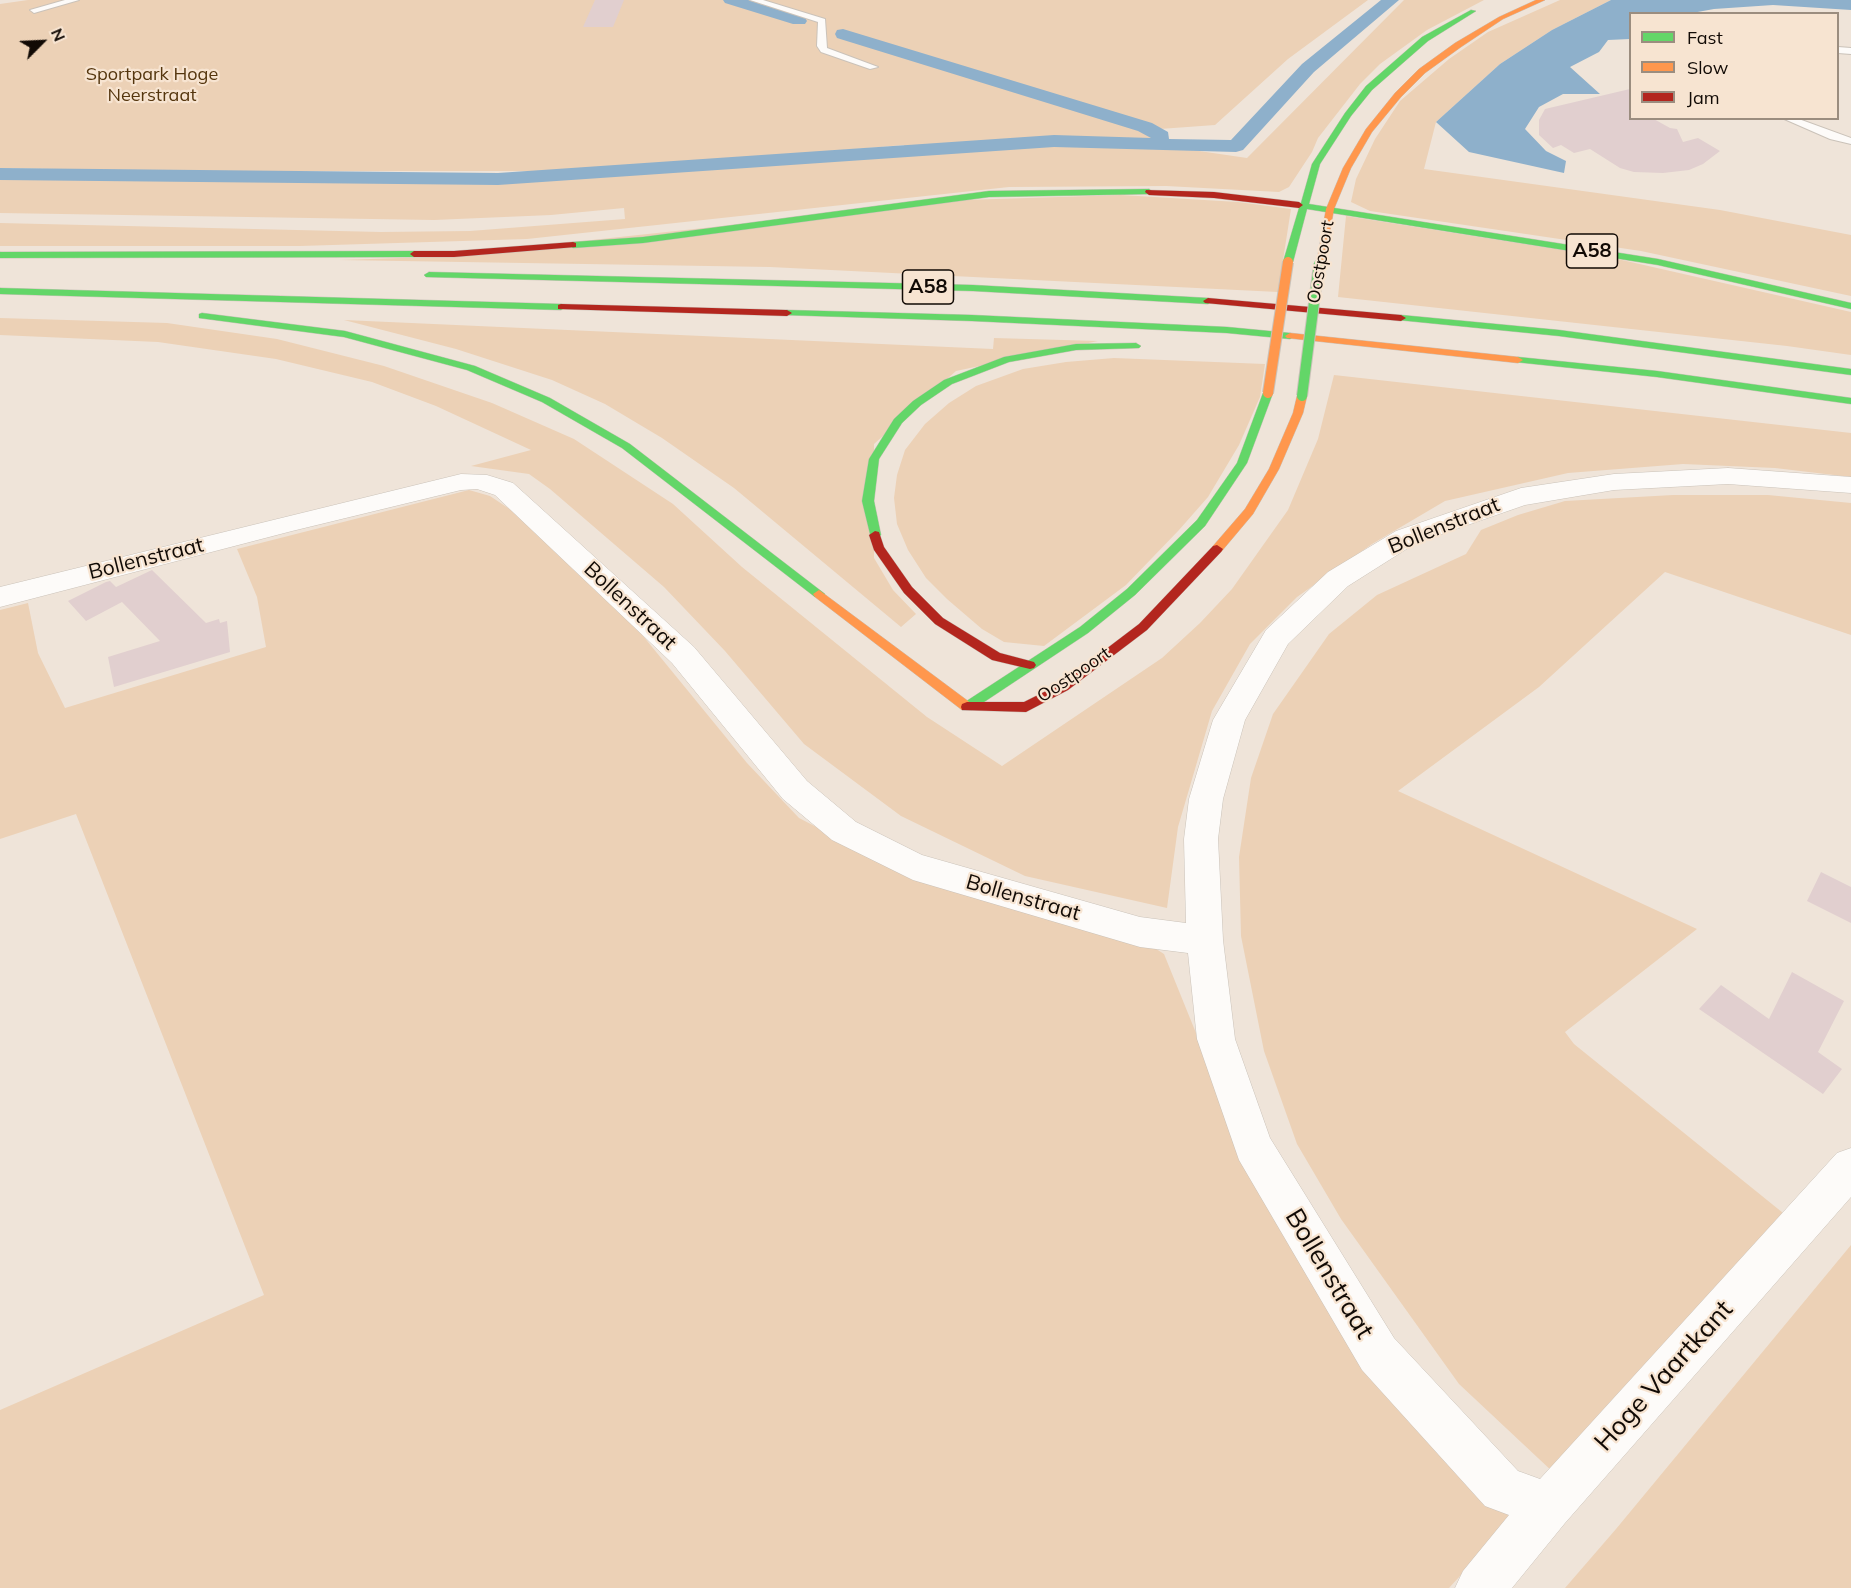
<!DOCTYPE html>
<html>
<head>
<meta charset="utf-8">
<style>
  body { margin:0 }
  #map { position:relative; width:1851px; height:1588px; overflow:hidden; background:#efe4d9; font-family:Mulish,sans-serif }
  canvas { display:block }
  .legend { position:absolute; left:1629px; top:12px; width:210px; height:108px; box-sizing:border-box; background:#f7e4d1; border:2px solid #9b8d7f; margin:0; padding:8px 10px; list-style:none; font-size:18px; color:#110a05 }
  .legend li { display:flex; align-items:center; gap:12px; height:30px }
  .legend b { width:30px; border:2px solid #9b8d7f }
  .north { position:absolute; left:12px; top:12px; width:60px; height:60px; -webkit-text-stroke:4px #f7e4d1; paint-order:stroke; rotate:66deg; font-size:16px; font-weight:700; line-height:24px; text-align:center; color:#110a05 }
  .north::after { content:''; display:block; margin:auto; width:21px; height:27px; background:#110a05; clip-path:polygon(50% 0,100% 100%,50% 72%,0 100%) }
</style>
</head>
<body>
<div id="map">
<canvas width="1851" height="1588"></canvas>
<ul class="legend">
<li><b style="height:8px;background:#63d668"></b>Fast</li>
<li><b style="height:8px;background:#ff974d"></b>Slow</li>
<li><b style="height:8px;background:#b3261e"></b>Jam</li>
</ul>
<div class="north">N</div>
</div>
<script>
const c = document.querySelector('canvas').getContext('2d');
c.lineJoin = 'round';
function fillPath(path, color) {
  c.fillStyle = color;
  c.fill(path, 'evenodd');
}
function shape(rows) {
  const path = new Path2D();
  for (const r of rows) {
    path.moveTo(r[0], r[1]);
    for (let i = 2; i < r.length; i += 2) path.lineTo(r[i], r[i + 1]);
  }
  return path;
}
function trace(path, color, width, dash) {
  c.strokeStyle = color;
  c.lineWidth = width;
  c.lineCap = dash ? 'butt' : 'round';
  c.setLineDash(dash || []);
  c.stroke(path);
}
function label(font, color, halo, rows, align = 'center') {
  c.font = font + ' Mulish,sans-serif';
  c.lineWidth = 4.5;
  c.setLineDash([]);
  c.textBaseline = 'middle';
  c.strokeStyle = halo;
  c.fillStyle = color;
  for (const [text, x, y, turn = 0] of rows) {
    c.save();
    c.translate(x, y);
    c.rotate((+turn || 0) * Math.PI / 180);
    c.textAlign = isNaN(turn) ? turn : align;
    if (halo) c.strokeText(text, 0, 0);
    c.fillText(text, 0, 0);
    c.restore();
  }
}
const green = shape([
  [28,0,1368,0,1288,59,1215,125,1146,130,1156,137,1157,140,1153,142,1072,139,904,149,904,145,588,171,163,171,0,168,0,4],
  [1404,0,1484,0,1427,30,1380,64,1360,84,1318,138,1312,152,1289,187,1279,192,1166,186,1009,187,527,239,300,246,0,246,0,223,381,232,470,231,625,219,624,208,551,215,434,220,0,213,0,178,494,184,1073,143,1158,145,1247,158],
  [1560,0,1611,0,1552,30,1500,64,1436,122,1424,169,1720,210,1851,235,1851,296,1641,251,1370,211,1351,202,1356,179,1375,139,1400,101,1449,59,1488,32],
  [1121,195,1238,202,1291,209,1278,292,770,267,339,260,433,257,965,200],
  [1346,216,1613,258,1851,312,1851,355,1787,346,1338,297],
  [0,318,167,323,277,339,384,366,492,403,574,439,673,504,742,567,927,717,1002,766,1162,658,1200,623,1232,589,1288,510,1318,439,1334,375,1851,433,1851,477,1775,468,1683,464,1568,473,1445,501,1372,544,1297,597,1250,644,1212,711,1178,827,1167,908,1025,876,901,816,804,744,725,651,664,587,550,489,529,474,471,466,531,450,436,406,372,382,276,359,158,342,0,335],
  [344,320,993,349,994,338,1098,341,956,371,874,444,874,558,893,590,916,614,901,627,734,488,662,438,605,404,552,380,456,349],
  [1114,358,1265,364,1260,397,1239,445,1208,497,1179,530,1126,585,1044,646,1004,642,982,629,947,599,926,578,908,550,897,524,894,498,897,475,905,450,925,424,949,403,976,386,1023,369,1066,362],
  [469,490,490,496,514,512,630,620,747,763,799,818,855,847,1150,945,1164,954,1228,1112,1514,1517,1449,1588,0,1588,0,1410,264,1295,76,814,0,839,0,610,28,603,38,653,65,708,266,647,257,597,237,549],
  [1673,495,1768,495,1851,503,1851,635,1665,572,1539,687,1398,791,1697,929,1565,1032,1574,1044,1788,1217,1554,1473,1459,1384,1341,1219,1297,1144,1264,1051,1241,936,1239,857,1251,778,1273,714,1329,634,1377,595,1466,554,1481,530,1518,515,1565,501],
  [1851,1245,1851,1588,1565,1588,1616,1529]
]);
const water = shape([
  [1611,0,1851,0,1851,10,1773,5,1714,9,1692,13,1630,14,1630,39,1608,40,1599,52,1570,67,1600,94,1563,94,1539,107,1525,129,1546,151,1566,161,1564,173,1469,152,1436,122,1500,64,1552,30]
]);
const canal = shape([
  [723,0,748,0,805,18,807,21,805,24,793,24,725,3,723,0],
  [1381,0,1399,0,1314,72,1243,150,1236,152,1054,147,498,185,0,180,0,168,498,173,1054,135,1151,138,1138,131,837,38,835,34,837,30,843,29,1152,123,1168,132,1169,139,1231,140,1302,64,1381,0]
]);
const building = shape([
  [595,0,624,0,613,27,583,27],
  [1630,89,1630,118,1652,118,1670,128,1677,129,1683,142,1698,138,1720,151,1703,164,1689,170,1663,173,1634,172,1620,168,1590,149,1574,153,1561,145,1553,148,1539,135,1539,120,1545,109],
  [152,570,206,623,219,619,220,623,227,621,230,652,114,687,108,657,160,641,122,602,86,621,68,601,106,582,110,581,116,587],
  [1821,872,1851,887,1851,923,1807,901],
  [1792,972,1844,1001,1818,1052,1842,1069,1823,1094,1699,1009,1721,985,1769,1019]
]);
const lane = shape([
  [65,0,79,0,34,13,30,10,65,0],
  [750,0,763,0,825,19,827,48,878,67,870,69,821,52,817,46,818,22,750,0],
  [1838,47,1851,48,1851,54,1838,53,1838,47],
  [1782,118,1796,118,1851,138,1851,144,1830,139,1782,118]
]);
const street = shape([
  [1728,468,1851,477,1851,493,1728,484,1614,490,1525,505,1416,543,1348,586,1288,644,1245,720,1223,799,1218,839,1223,940,1235,1039,1270,1138,1394,1338,1518,1471,1540,1479,1837,1153,1851,1148,1851,1197,1565,1523,1512,1588,1455,1588,1463,1571,1509,1515,1485,1506,1362,1370,1239,1160,1197,1039,1188,953,1140,947,913,880,832,840,783,799,672,663,495,495,477,489,461,490,292,531,0,607,0,587,461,474,487,475,513,483,694,647,807,781,856,822,922,855,1140,917,1186,923,1184,839,1189,799,1213,720,1266,630,1328,572,1396,531,1521,488,1614,474,1728,468]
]);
const fast = shape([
  [1471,10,1476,11,1428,41,1372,90,1351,116,1320,164,1309,204,1658,259,1851,303,1851,309,1658,265,1307,209,1293,262,1285,264,1283,262,1299,208,1295,205,1301,203,1312,164,1345,113,1366,86,1422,37,1471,10],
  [1149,189,1153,192,1152,194,989,197,643,243,573,248,569,245,573,242,643,237,989,191,1149,189],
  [0,252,414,251,418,254,414,257,0,258,0,252],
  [429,272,973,285,1208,298,1213,301,1208,304,973,291,426,277,424,275,429,272],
  [0,288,561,304,566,307,561,310,0,294,0,288],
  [787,310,972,315,1227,327,1290,333,1295,336,1290,339,1227,333,972,321,784,315,784,311,787,310],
  [202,313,345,331,475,366,550,398,630,444,825,594,823,597,815,597,622,448,542,402,467,370,344,337,199,318,199,314,202,313],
  [1401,315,1559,330,1851,369,1851,375,1559,336,1398,320,1396,318,1401,315],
  [1136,343,1141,346,1139,348,1076,350,1009,362,952,384,921,405,902,423,879,459,874,501,881,535,875,539,871,538,862,501,869,459,894,419,913,401,944,380,1004,357,1076,344,1136,343],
  [1518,357,1657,371,1851,398,1851,404,1657,377,1515,362,1513,360,1518,357],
  [1268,390,1273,393,1247,463,1205,526,1135,595,1088,633,972,710,962,710,961,707,962,704,1080,627,1127,589,1197,520,1237,463,1263,393,1268,390]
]);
const slow = shape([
  [1536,0,1545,0,1503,19,1461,47,1425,73,1401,97,1372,132,1351,168,1334,209,1324,264,1316,266,1326,209,1343,168,1366,129,1395,93,1419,69,1455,43,1499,17,1536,0],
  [1290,333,1518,357,1523,360,1518,363,1287,338,1285,336,1290,333],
  [1302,393,1307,396,1303,413,1279,469,1253,514,1221,552,1213,552,1213,546,1245,509,1269,469,1293,413,1297,396,1302,393],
  [819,590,972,704,973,707,972,710,962,710,815,597,813,594,819,590]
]);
const jam = shape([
  [1146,190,1214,192,1299,202,1303,205,1299,208,1214,198,1149,195,1145,192,1146,190],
  [573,242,576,243,576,247,454,257,414,257,410,254,414,251,454,251,573,242],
  [1208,298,1401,315,1406,318,1401,321,1205,303,1203,301,1208,298],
  [561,304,787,310,792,313,787,316,558,309,558,305,561,304],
  [875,531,879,532,884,547,912,587,943,618,1000,653,1034,662,1036,665,1034,668,1030,669,992,660,935,624,904,593,874,550,869,535,875,531],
  [1217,545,1223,549,1221,552,1147,630,1068,690,1026,712,962,710,961,707,962,704,967,702,1024,702,1060,684,1139,624,1213,546,1217,545]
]);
const fastBridge = shape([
  [1302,396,1319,264]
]);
const slowBridge = shape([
  [1268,393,1288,262]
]);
const farParknames = [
  ["Sportpark Hoge",152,75],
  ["Neerstraat",152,96]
];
const farStreetnames = [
  ["Oostpoort",1321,262,-80],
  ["Oostpoort",1074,675,-34]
];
const shields = [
  [1592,251,51],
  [928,287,51]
];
const shieldNames = [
  ["A58",1592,251],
  ["A58",928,287]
];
const streetNames = [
  ["Bollenstraat",1444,526,-22],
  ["Bollenstraat",146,559,-14],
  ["Bollenstraat",630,606,43],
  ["Bollenstraat",1023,898,16]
];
const nearStreetnames = [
  ["Bollenstraat",1329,1274,59],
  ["Hoge Vaartkant",1664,1376,-48]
];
fillPath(green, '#ecd1b6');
fillPath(water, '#8eb0cb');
fillPath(canal, '#8eb0cb');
fillPath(building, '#e1cfcf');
trace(lane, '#cac2b9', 2);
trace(street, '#cac2b9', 1);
trace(fast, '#cac2b9', 1);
trace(slow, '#cac2b9', 1);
trace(jam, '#cac2b9', 1);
fillPath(lane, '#fdfbf9');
fillPath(street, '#fdfbf9');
fillPath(fast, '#63d668');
fillPath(slow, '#ff974d');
fillPath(jam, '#b3261e');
trace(fastBridge, '#cac2b9', 12, []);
trace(slowBridge, '#cac2b9', 12, []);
trace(fastBridge, '#63d668', 10);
trace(slowBridge, '#ff974d', 10);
label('18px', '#55360e', '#f7e4d1', farParknames);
label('18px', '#110a05', '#f7e4d1', farStreetnames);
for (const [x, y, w] of shields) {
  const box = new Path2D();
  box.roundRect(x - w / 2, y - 17, w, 34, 4.5);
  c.fillStyle = '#f7e4d1';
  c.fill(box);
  trace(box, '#110a05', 1.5);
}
label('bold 20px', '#110a05', null, shieldNames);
label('21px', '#110a05', '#f7e4d1', streetNames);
label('26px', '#110a05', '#f7e4d1', nearStreetnames);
</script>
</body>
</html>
